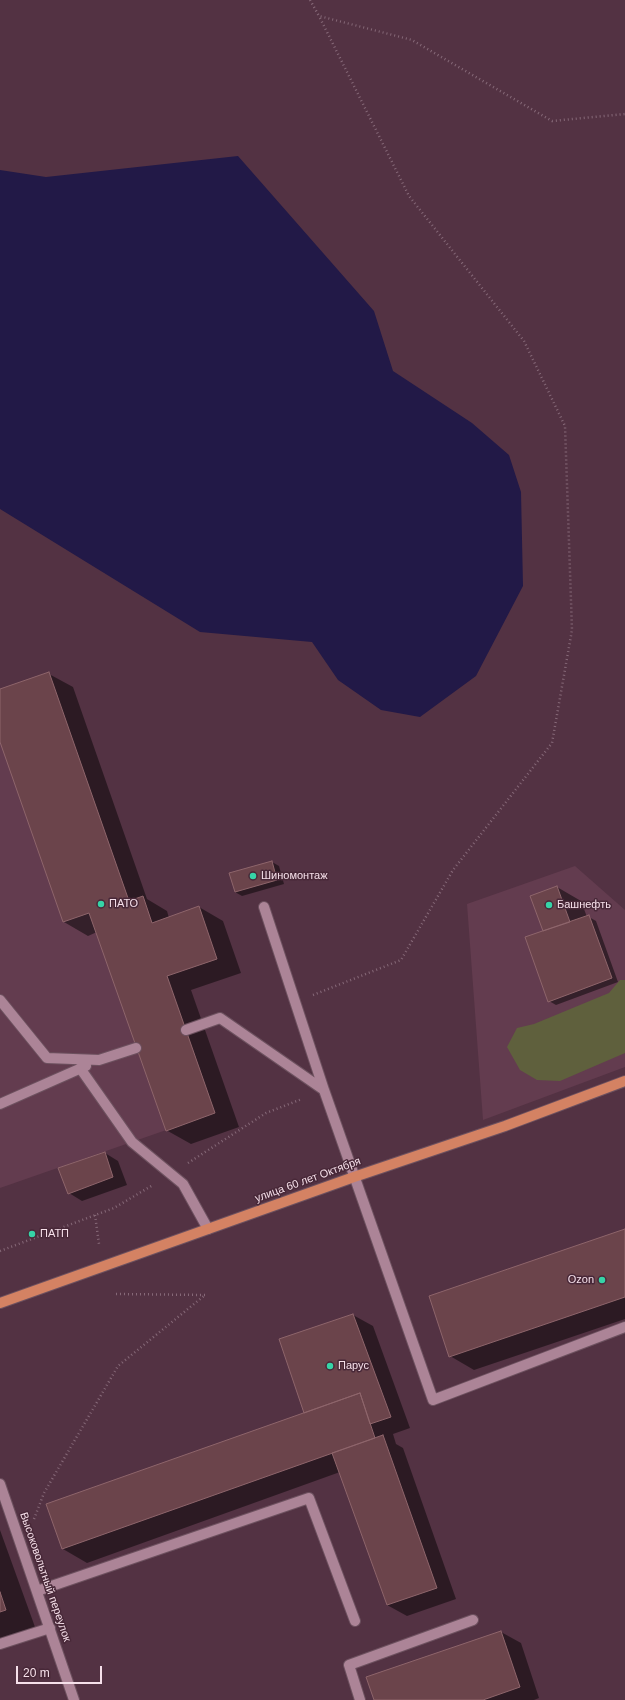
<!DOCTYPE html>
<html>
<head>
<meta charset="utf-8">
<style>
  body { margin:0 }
  #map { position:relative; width:625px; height:1700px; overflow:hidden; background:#533243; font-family:Arial,sans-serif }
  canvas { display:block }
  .scale { position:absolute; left:16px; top:1666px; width:86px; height:18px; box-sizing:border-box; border:2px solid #f6e0ea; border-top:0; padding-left:5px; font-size:12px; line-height:14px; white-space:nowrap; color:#f6e0ea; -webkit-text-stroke:3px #482838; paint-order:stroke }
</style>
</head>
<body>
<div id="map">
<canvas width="625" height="1700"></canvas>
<div class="scale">20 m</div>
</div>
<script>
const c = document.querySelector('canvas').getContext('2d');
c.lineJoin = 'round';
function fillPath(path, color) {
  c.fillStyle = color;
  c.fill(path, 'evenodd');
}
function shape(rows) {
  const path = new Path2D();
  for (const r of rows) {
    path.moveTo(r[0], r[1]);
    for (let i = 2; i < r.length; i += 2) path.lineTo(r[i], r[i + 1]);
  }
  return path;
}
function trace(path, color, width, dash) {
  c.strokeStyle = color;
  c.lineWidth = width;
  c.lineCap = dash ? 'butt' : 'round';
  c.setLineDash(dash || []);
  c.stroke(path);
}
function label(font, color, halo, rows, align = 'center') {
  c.font = font + ' Arial,sans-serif';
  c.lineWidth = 3;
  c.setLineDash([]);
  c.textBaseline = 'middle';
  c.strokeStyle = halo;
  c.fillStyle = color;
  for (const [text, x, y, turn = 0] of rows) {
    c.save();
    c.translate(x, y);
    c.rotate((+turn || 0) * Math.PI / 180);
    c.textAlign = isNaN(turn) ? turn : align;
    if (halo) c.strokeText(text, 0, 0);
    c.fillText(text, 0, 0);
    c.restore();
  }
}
const built = shape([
  [0,689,129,901,143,896,153,923,199,906,217,959,168,976,215,1113,0,1188],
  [575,866,625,910,625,1067,483,1120,467,904]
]);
const green = shape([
  [620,980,625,980,625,1053,560,1081,537,1080,520,1070,507,1047,517,1028,534,1024,609,993]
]);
const water = shape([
  [238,156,374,311,393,371,472,423,509,455,521,492,523,586,476,676,420,717,381,710,338,680,312,642,200,632,0,509,0,170,46,177]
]);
const shadow = shape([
  [49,674,73,687,147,899,167,911,169,918,199,907,223,921,241,973,191,990,239,1127,191,1144,166,1130,97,932,88,936,64,922,0,739,0,691],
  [272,862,279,866,284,884,242,896,235,892],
  [557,887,581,901,587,917,589,917,596,921,618,982,556,1005,549,1001,545,932],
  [105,1153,118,1161,127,1185,82,1201,69,1193],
  [625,1230,625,1319,474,1370,450,1356],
  [353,1315,373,1326,410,1428,393,1434,396,1444,403,1448,456,1599,407,1616,387,1605,340,1472,87,1563,63,1549,306,1413],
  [0,1530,35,1627,0,1640],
  [501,1632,521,1643,539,1698,534,1700,375,1700]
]);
const building = shape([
  [49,672,129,901,143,896,152,923,199,906,217,959,167,976,215,1113,166,1131,89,913,63,922,0,742,0,689,49,672],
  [272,861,277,880,235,892,229,873,272,861],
  [557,886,570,922,543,931,530,896,557,886],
  [589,915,612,978,548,1002,525,937,589,915],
  [105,1152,113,1177,68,1194,58,1168,105,1152],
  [625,1229,625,1297,449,1357,429,1296,625,1229],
  [353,1314,391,1417,370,1424,360,1393,304,1413,279,1339,353,1314],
  [360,1393,375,1438,62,1549,46,1504,360,1393],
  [383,1435,437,1588,387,1605,332,1453,383,1435],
  [0,1592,6,1610,0,1612,0,1592],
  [501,1631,520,1687,483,1700,374,1700,366,1677,501,1631]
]);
const path = shape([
  [310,0,319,16,412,40,552,121,625,114],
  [313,995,401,960,453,870,552,743,572,630,565,426,524,341,409,196,319,16],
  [188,1163,266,1113,302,1099],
  [95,1215,99,1244],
  [0,1251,114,1208,153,1185],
  [116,1294,205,1295],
  [34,1519,44,1493,118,1366,205,1295]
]);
const service = shape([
  [264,907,324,1090],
  [0,1000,47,1058,99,1060,136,1048],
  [186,1030,220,1018,324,1090,433,1400,625,1327],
  [80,1068,132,1142,183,1184,208,1229],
  [0,1104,86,1066],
  [0,1484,74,1700],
  [37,1591,309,1498,355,1621],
  [0,1644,50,1628],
  [360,1700,349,1665,473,1620]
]);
const primary = shape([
  [0,1303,354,1177,505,1126,625,1081]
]);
const markers = [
  [253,876,4,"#36d4a7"],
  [101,904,4,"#36d4a7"],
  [549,905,4,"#36d4a7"],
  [32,1234,4,"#36d4a7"],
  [602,1280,4,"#36d4a7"],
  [330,1366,4,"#36d4a7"]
];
const poiNames = [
  ["Шиномонтаж",261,876],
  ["ПАТО",109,904],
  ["Башнефть",557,905],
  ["ПАТП",40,1234],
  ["Ozon",594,1280,"right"],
  ["Парус",338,1366]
];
const streetNames = [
  ["улица 60 лет Октября",308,1180,-20],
  ["Высоковольтный переулок",45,1577,71]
];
fillPath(built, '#633c4f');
fillPath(green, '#5f603d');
fillPath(water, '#221947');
fillPath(shadow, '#0007');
fillPath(building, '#6b444b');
trace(building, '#8e656b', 1);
trace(service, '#6d515f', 12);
trace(primary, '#6d515f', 12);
trace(path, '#866978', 2.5, [1, 3]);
trace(service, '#ac8497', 10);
trace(primary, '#d48263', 10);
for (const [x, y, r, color] of markers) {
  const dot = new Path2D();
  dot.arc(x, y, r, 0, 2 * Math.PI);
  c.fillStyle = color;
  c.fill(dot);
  trace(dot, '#482838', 1.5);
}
label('11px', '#f6e0ea', '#482838', poiNames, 'left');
label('11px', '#f6e0ea', '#482838', streetNames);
</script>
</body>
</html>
